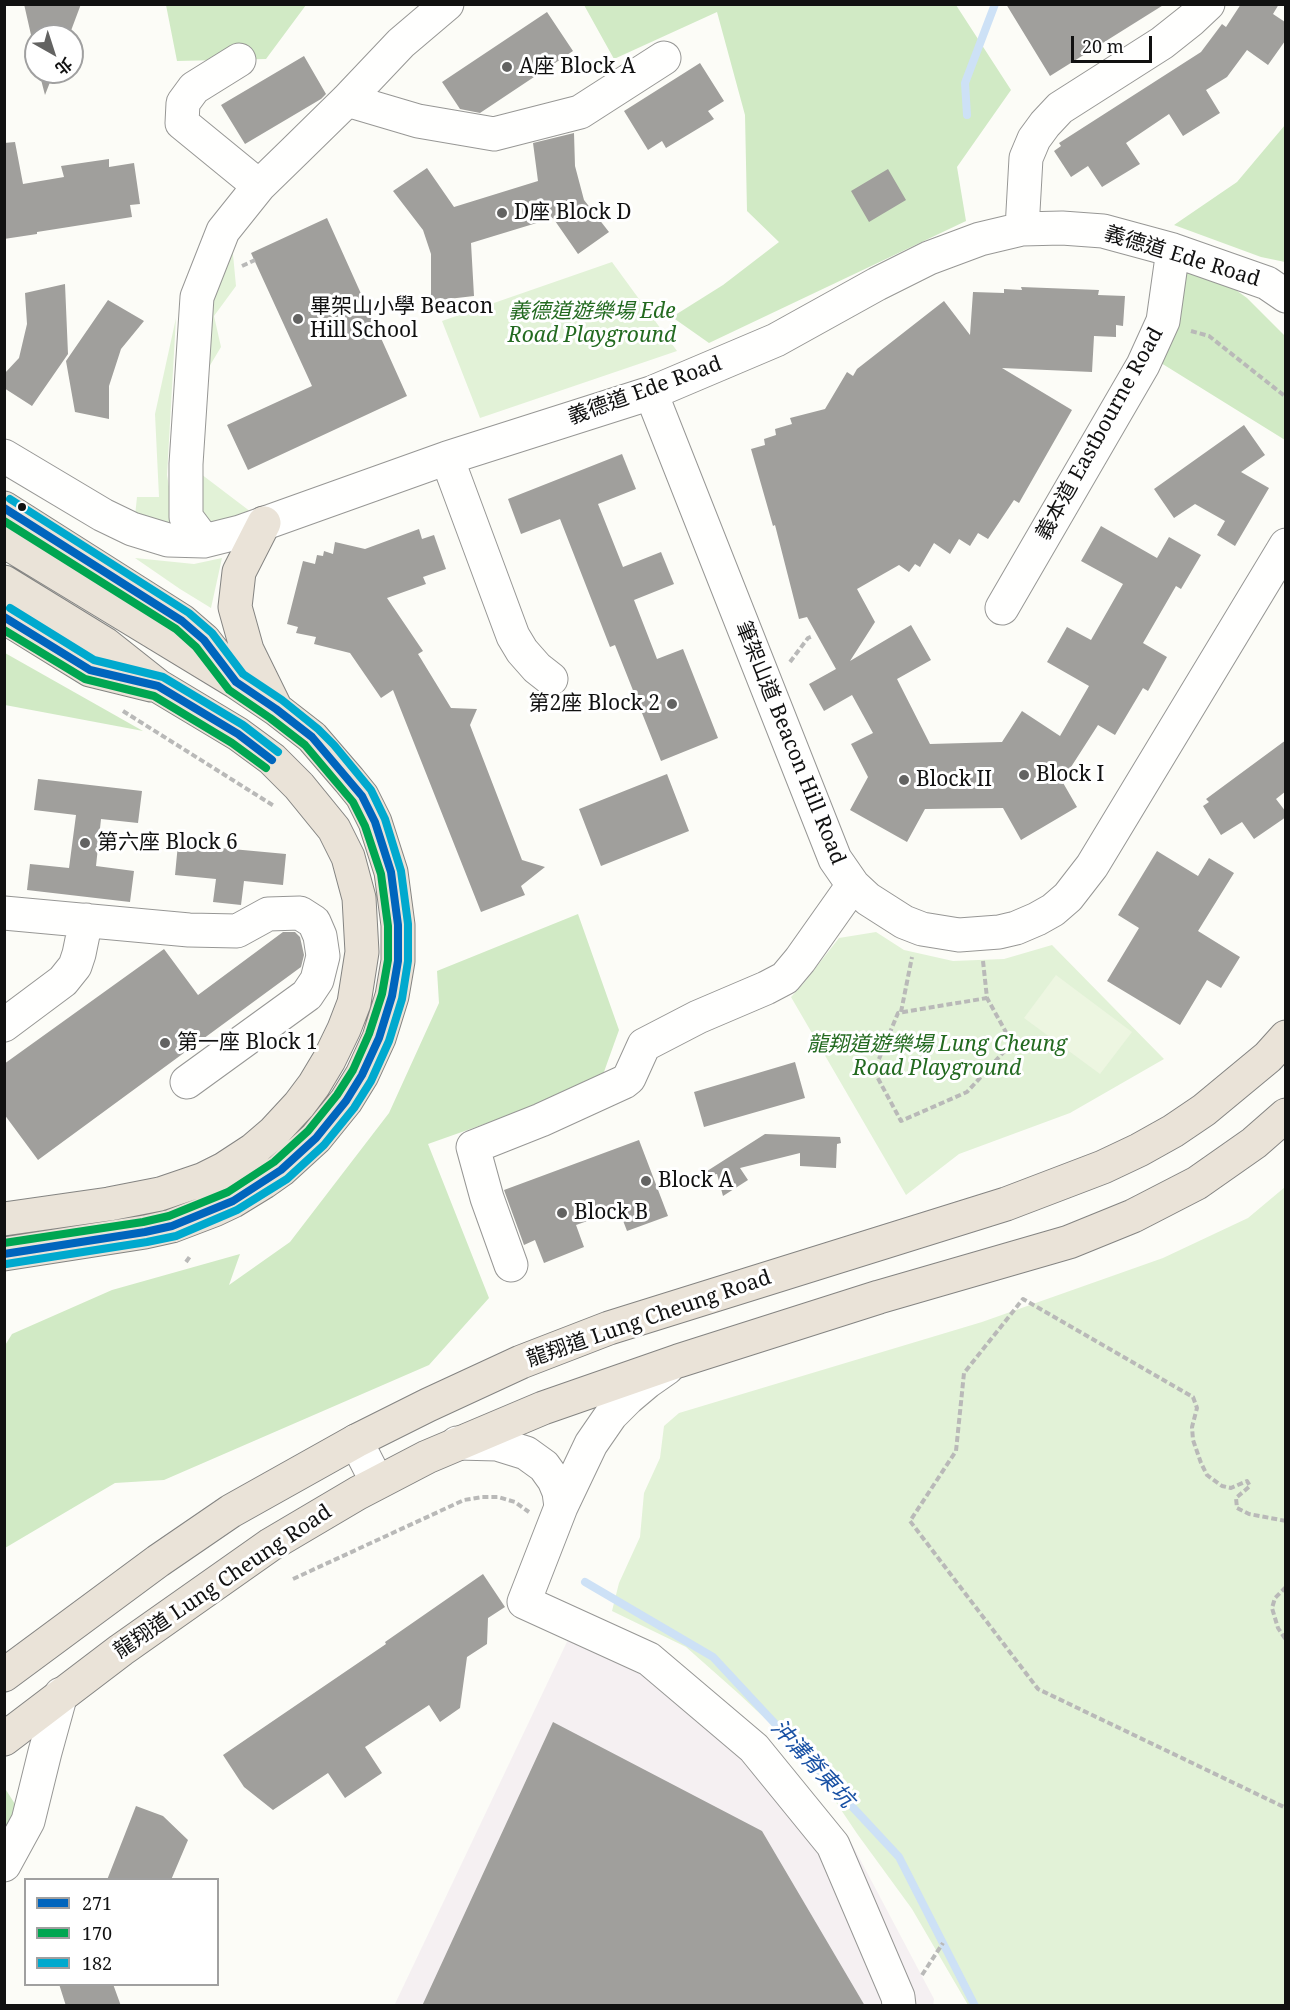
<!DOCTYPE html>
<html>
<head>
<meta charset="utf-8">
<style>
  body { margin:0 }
  #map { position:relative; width:1290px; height:2010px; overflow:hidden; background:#fcfcf7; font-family:"Noto Serif","Noto Sans TC",serif }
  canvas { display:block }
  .frame { position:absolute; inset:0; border:6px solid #111; pointer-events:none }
  .legend { position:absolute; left:24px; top:1878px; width:195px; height:108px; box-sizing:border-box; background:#fff; border:2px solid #a0a0a0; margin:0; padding:8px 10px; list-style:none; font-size:18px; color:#111 }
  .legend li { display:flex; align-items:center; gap:12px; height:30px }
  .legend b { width:30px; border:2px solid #a0a0a0 }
  .north { position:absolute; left:24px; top:24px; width:60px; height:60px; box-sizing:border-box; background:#fff; border:2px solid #a0a0a0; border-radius:50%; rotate:141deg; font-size:16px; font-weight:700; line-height:24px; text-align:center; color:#111 }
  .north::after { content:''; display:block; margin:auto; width:21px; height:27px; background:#636362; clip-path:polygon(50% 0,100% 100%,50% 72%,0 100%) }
  .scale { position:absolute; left:1071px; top:36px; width:81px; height:27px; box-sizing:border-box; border:3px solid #111; border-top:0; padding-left:8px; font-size:18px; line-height:21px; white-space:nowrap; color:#111; -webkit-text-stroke:4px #fff; paint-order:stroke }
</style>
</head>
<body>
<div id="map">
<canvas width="1290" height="2010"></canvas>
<div class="frame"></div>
<ul class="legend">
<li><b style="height:8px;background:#0065bd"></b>271</li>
<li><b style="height:8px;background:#00a651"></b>170</li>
<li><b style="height:8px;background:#00a9ce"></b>182</li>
</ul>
<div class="north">北</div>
<div class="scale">20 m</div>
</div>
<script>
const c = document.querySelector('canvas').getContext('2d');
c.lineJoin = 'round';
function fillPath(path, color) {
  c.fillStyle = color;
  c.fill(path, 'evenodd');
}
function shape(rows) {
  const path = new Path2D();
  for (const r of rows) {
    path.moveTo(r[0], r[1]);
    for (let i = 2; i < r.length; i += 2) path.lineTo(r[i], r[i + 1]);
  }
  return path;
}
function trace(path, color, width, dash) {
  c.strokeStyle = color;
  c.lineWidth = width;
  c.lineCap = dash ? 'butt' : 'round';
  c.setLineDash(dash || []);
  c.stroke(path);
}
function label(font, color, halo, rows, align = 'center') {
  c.font = font + ' "Noto Serif","Noto Sans TC",serif';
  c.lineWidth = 6;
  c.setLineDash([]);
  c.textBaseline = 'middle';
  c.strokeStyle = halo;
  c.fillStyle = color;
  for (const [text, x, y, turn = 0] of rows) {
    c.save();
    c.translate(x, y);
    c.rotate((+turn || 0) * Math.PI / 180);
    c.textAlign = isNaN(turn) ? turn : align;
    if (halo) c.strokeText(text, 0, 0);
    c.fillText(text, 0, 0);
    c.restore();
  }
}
const industrial = shape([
  [574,1627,762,1737,853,1846,934,1999,933,2006,394,2006]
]);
const green = shape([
  [232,244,236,286,214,316,221,347,206,372,210,299],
  [612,262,677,351,480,418,442,321],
  [176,318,167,475,176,528,135,516,137,497,159,497,155,414],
  [201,474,251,512,212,526,199,508],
  [135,558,194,564,222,558,211,608,180,589],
  [876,932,904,950,953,961,1004,959,1052,945,1164,1059,1070,1113,959,1154,906,1195,791,997,803,984,839,938],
  [1285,1187,1285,2005,968,2005,912,1909,858,1835,804,1755,739,1694,686,1647,612,1611,619,1583,640,1537,644,1493,660,1458,664,1426,679,1413,982,1322,1163,1258,1248,1218]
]);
const forest = shape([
  [166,5,306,5,266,59,177,61],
  [584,5,956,5,1011,90,957,167,966,221,709,343,672,317,723,285,779,242,747,211,745,115,717,12,614,59],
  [1285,125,1285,262,1261,257,1174,225,1237,182],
  [1182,263,1222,280,1247,298,1285,336,1285,440,1161,363],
  [4,653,5,653,143,731,5,705],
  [578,914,619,1030,600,1083,428,1144,489,1298,429,1365,164,1480,115,1483,5,1548,4,1347,12,1334,112,1290,240,1254,229,1285,290,1242,389,1113,439,1003,437,971],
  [6,1790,22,1815,5,1840,4,1792]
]);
const pitch = shape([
  [1056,975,1132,1032,1100,1074,1024,1018]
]);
const stream = shape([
  [967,115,965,83,995,4],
  [585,1582,713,1657,899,1857,975,2006]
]);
const building = shape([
  [24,4,81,4,69,36,36,36,36,57],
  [1006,4,1165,4,1050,76],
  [1241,4,1279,4,1273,14,1285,22,1285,41,1268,65,1247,50,1227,77,1206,90,1220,113,1183,136,1169,114,1126,143,1140,164,1102,187,1088,166,1071,177,1054,151,1061,146,1059,143,1201,52,1222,24,1226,27],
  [547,12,573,51,480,113,460,109,442,82],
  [304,56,326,94,321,99,245,144,221,105],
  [700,63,724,101,708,111,714,119,666,148,662,141,648,150,624,111],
  [39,72,54,72,45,95],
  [574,133,575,166,584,200,609,232,578,254,553,218,471,243,474,296,431,301,431,254,423,230,393,191,427,168,454,207,538,181,533,143],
  [15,142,23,184,64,177,61,166,109,159,109,167,134,163,140,204,130,205,132,217,37,232,37,234,4,239,4,143],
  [888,169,906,200,869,222,851,191],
  [327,218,407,396,248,470,227,425,312,386,251,253],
  [65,284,68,354,32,406,4,388,4,374,19,358,27,324,25,293],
  [1021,287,1099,290,1098,295,1125,296,1123,326,1116,325,1116,337,1094,336,1092,372,1002,368,1072,410,1019,503,1014,500,988,539,978,533,970,546,959,539,950,554,934,543,920,567,915,564,909,572,899,565,857,589,875,622,850,661,911,625,931,660,897,679,930,744,1002,742,1022,711,1060,736,1089,686,1047,662,1067,627,1091,640,1123,584,1081,561,1101,526,1157,558,1169,537,1201,555,1181,589,1176,586,1143,643,1167,657,1148,691,1143,688,1115,735,1098,725,1062,781,1077,807,1021,840,1003,808,925,809,907,842,850,810,868,777,851,744,873,733,852,695,824,711,809,684,836,669,807,617,799,619,775,525,773,526,751,449,765,445,764,439,776,435,775,429,792,424,790,418,825,409,847,372,853,376,857,369,944,301,970,335,973,292,1004,293,1004,289,1022,290],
  [108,300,144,321,121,349,109,386,109,419,75,412,66,361],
  [1244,425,1265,455,1241,472,1269,488,1235,546,1217,535,1225,521,1195,504,1174,518,1154,489],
  [622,454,636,489,598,504,623,567,661,552,674,584,634,600,657,659,683,649,718,738,661,761,615,645,610,647,560,519,521,534,508,499],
  [419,529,422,539,434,535,446,569,423,577,426,584,387,598,423,651,418,654,451,708,477,709,470,725,522,860,545,867,521,886,525,895,481,912,393,690,381,698,350,653,314,644,316,637,296,633,298,627,287,624,303,561,315,564,317,555,323,556,324,551,333,554,335,542,365,549],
  [1286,740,1286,791,1276,799,1286,812,1286,817,1254,839,1242,822,1221,835,1203,806,1209,802,1206,799],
  [667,774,689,831,601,866,579,809],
  [38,779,142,791,138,823,101,819,96,866,134,871,130,902,27,890,30,864,69,868,76,815,34,810],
  [178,844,286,854,283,885,244,881,241,905,213,902,216,879,175,875],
  [1157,851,1198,876,1209,858,1234,873,1198,931,1240,957,1221,988,1207,980,1180,1025,1107,981,1139,928,1118,915],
  [283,932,295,932,300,937,304,955,301,967,38,1160,4,1114,4,1064,164,949,198,995],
  [795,1062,805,1098,704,1127,694,1092],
  [765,1134,840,1137,841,1143,837,1144,836,1168,800,1166,800,1153,740,1168,748,1180,723,1196,717,1174,705,1177,704,1173],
  [639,1140,668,1216,627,1231,619,1210,576,1225,584,1247,544,1263,535,1240,524,1245,504,1190],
  [483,1574,505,1607,488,1618,487,1644,467,1657,460,1708,440,1722,429,1705,365,1747,382,1773,345,1798,328,1773,273,1810,244,1787,223,1755,386,1644,385,1642],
  [553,1722,762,1831,865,2006,422,2006],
  [136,1806,163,1816,188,1840,171,1880,107,1880],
  [59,1984,113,1984,121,2006,66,2006]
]);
const path = shape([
  [242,266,255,260],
  [1191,331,1209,336,1286,397],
  [790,662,808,638,813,636],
  [123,711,274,806],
  [983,961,987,998,1012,1043,967,1092,901,1121,874,1071,898,1013,987,998],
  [901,1012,912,957],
  [186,1262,191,1255],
  [1286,1521,1249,1514,1237,1508,1236,1498,1250,1486,1247,1481,1231,1488,1222,1486,1207,1475,1201,1463,1193,1440,1192,1427,1197,1408,1193,1397,1023,1299,964,1373,956,1451,910,1521,1038,1689,1286,1808],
  [293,1579,464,1500,482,1497,498,1497,515,1502,529,1512],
  [1286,1587,1275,1598,1272,1608,1278,1628,1286,1640],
  [922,1975,943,1943]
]);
const minor = shape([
  [239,60,194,88,183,103,182,123,259,186],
  [347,100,418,121,494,134,580,112,664,58],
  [1022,229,1026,158,1034,139,1045,124,1060,108,1162,43,1191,20,1208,4],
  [651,393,835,859,853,885,868,899,904,922,922,929,959,935,999,932,1016,928,1037,919,1053,910,1068,897,1092,866,1286,545],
  [4,456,103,515,132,529,168,540,204,541,240,532,447,458,651,393,776,340,877,284,929,258,980,239,1022,229,1062,228,1103,231,1173,250,1267,283,1286,296],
  [447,458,513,636,522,651,537,668,551,679],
  [204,541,186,517,186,464,197,297,223,231,259,186,297,149,347,100,401,43,447,4],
  [1002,608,1143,365,1163,321,1173,250],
  [4,913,189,930,237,931,268,914,300,913,314,922,320,936,323,956,317,980,307,995,187,1082],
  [4,1025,63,981,75,966,79,954,86,920],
  [511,1265,487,1198,473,1147,541,1120,624,1082,629,1078,644,1045,698,1017,766,988,785,978,800,960,853,885],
  [667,1368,647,1382,628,1398,611,1415,591,1444,561,1507,524,1602,649,1659,754,1748,833,1845,898,1997,899,2006],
  [356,1441,377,1482],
  [457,1443,497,1444,526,1453,544,1466,554,1480,559,1492,561,1507],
  [4,1865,28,1821,45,1752,61,1694]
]);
const highway = shape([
  [4,508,182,621,204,640,218,658],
  [264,523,239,572,235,607,247,650,275,707],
  [4,541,236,682,276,709,312,737,349,780,362,796,375,822,391,872,398,925,398,961,392,996,379,1038,362,1075,346,1101,316,1138,281,1170,264,1182,233,1201,214,1210,172,1226,145,1232,4,1254],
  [4,582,105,644,158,686,238,734,272,759,299,786,334,829,348,857,359,898,362,952,354,1003,344,1029,329,1060,314,1085,299,1105,274,1132,253,1150,224,1169,204,1179,160,1194,109,1204,4,1219],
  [4,617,90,670,151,685],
  [4,1675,158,1561,231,1511,356,1441,428,1405,521,1362,609,1328,1006,1204,1103,1167,1139,1150,1173,1131,1204,1110,1268,1057,1286,1037],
  [4,1739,121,1650,270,1545,358,1493,427,1457,543,1408,678,1361,879,1297,1069,1242,1133,1216,1197,1183,1254,1143,1286,1115]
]);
const bus1 = shape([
  [4,508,182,621,204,640,236,682,276,709,312,737,362,796,375,822,391,872,398,925,398,961,392,996,379,1038,362,1075,346,1101,316,1138,281,1170,233,1201,172,1226,145,1232,4,1254],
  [4,617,90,670,158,686,238,734,272,760]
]);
const bus2 = shape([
  [4,521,176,629,196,647,229,690,270,718,305,745,353,802,365,826,381,874,388,926,388,960,382,994,369,1034,353,1070,337,1095,308,1131,274,1162,228,1192,169,1216,143,1222,4,1243],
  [4,630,85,679,154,696,232,743,266,768]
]);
const bus3 = shape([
  [10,608,94,660,163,677,243,725,278,752],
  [6,1264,147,1242,176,1236,237,1210,287,1179,324,1145,354,1108,371,1081,389,1041,402,999,408,961,408,924,401,871,385,819,371,790,334,745,318,729,282,700,243,674,212,633,189,613,10,499]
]);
const markers = [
  [507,67,6,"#636362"],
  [502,213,6,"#636362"],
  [298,319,6,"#636362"],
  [22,507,5,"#111"],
  [672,704,6,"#636362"],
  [1024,775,6,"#636362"],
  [904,780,6,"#636362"],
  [85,843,6,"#636362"],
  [165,1043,6,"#636362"],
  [646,1181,6,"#636362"],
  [562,1213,6,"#636362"]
];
const poiNames = [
  ["A座 Block A",519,67],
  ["D座 Block D",514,213],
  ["畢架山小學 Beacon",310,307],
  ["Hill School",310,331],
  ["第2座 Block 2",660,704,"right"],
  ["Block I",1036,775],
  ["Block II",916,780],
  ["第六座 Block 6",97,843],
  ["第一座 Block 1",177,1043],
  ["Block A",658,1181],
  ["Block B",574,1213]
];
const streetNames = [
  ["義德道 Ede Road",1182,257,17],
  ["義德道 Ede Road",645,391,-20],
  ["義本道 Eastbourne Road",1100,434,-61],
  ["筆架山道 Beacon Hill Road",790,743,68],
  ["龍翔道 Lung Cheung Road",649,1319,-19],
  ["龍翔道 Lung Cheung Road",223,1582,-34]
];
const parkNames = [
  ["義德道遊樂場 Ede",592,312],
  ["Road Playground",592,336],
  ["龍翔道遊樂場 Lung Cheung",937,1045],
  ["Road Playground",937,1069]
];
const waterNames = [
  ["沖溝脊東坑",812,1764,47]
];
fillPath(industrial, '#f5f0f2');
fillPath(green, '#e2f2d7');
fillPath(forest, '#d1eac5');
fillPath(pitch, '#edf6e1');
trace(stream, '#cde1f6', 8);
fillPath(building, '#a09f9c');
trace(minor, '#979795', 35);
trace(highway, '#848482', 35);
trace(path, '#b9b9b8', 4, [6, 3]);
trace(minor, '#fffffe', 33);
trace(highway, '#eae3d8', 33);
trace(bus1, '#0065bd', 8);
trace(bus2, '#00a651', 8);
trace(bus3, '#00a9ce', 8);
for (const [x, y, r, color] of markers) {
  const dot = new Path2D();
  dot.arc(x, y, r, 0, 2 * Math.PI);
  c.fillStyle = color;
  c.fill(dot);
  trace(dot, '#fff', 2);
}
label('21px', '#111', '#fff', poiNames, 'left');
label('21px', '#111', '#fff', streetNames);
label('italic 21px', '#236a20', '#fff', parkNames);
label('italic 22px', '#1951a4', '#fff', waterNames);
</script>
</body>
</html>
